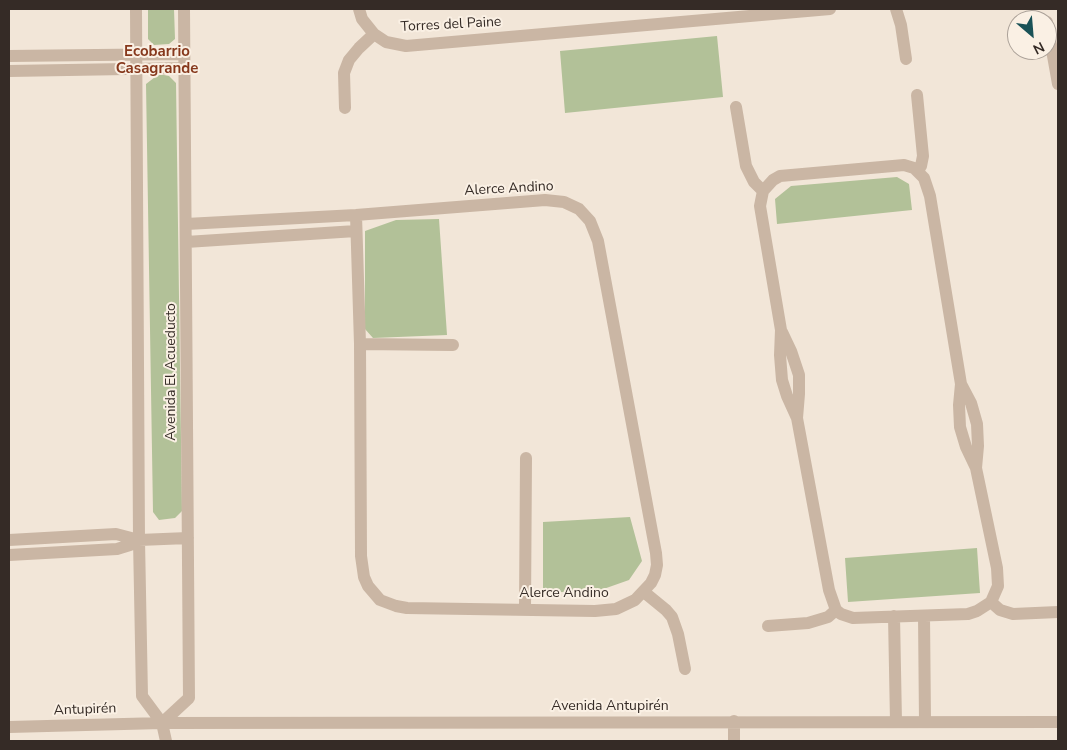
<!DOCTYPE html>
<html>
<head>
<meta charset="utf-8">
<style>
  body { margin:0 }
  #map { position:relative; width:1067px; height:750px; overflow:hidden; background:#f2e6d8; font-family:"Nunito Sans",sans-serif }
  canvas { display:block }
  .frame { position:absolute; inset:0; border:10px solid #352b26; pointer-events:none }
  .north { position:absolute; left:1007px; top:10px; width:50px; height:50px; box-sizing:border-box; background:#faf0e4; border:1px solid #aba198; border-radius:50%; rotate:153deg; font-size:14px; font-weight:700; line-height:20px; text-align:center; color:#352b26 }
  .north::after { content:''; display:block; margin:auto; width:18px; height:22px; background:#1a5257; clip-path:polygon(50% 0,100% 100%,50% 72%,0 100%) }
</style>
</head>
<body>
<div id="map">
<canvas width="1067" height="750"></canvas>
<div class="frame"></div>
<div class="north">N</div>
</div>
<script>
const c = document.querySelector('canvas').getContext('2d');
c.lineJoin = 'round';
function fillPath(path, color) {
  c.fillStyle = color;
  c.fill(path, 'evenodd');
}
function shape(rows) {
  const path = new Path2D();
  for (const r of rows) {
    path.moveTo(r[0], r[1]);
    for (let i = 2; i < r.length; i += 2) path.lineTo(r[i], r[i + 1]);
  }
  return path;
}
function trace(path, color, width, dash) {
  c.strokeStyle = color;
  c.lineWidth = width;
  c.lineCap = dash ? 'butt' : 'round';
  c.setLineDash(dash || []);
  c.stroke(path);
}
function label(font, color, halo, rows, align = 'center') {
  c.font = font + ' "Nunito Sans",sans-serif';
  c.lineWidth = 4;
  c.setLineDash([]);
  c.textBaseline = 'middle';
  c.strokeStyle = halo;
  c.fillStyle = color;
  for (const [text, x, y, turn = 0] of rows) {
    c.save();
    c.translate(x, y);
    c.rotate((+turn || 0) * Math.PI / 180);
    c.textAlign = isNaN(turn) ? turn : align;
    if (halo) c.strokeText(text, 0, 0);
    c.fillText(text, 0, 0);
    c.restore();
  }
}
const green = shape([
  [148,9,174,9,175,39,169,44,154,45,148,39],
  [717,36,723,97,565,113,560,51],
  [159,74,169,76,176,83,182,511,175,518,159,520,153,512,146,84],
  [897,177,909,184,912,210,777,224,775,199,791,186],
  [439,219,447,335,373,338,365,329,365,231,396,220],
  [630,517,642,561,629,580,595,592,543,592,543,522],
  [977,548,980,593,848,602,845,558]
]);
const minor = shape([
  [136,9,139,540,142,696,162,723,166,741],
  [359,9,362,19,374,34,386,42,406,46,830,9],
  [896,9,901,25,906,59],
  [1047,22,1058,84],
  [9,56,184,54],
  [9,71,185,68],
  [917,95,923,156,921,166,918,171],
  [736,107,746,166,754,182,763,191],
  [345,108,344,73,349,60,359,48,374,34],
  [904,165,914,168,924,178,930,196,961,384,959,405,960,427,966,447,976,468,997,568,998,586,991,602,977,611,968,614,853,618,841,614,836,610,829,590,797,418,787,396,782,380,780,355,781,330,760,206,763,191,773,180,780,176,904,165],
  [186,224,356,215,545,200,564,202,579,209,590,221,598,241,656,553,657,565,655,575,651,583,635,600,616,609,595,611,407,608,396,606,380,600,368,586,364,577,361,556,360,344,356,215],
  [186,242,356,231],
  [782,332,791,351,799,375,799,394,797,418],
  [360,344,453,345],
  [961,384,971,403,977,424,978,446,976,468],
  [9,540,116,534,139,540,188,538],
  [9,555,117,549,130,545,139,540],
  [644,592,666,610,672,617,678,634,685,669],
  [991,602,1000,610,1013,614,1058,612],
  [525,610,526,458],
  [894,616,896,722],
  [924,616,925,722],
  [768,626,808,623,828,617,836,610],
  [162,723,189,698,184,9],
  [9,727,162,723,1058,722],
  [734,741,734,721]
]);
const streetNames = [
  ["Torres del Paine",451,25,-3],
  ["Alerce Andino",509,189,-3],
  ["Avenida El Acueducto",172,372,-90],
  ["Alerce Andino",564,594],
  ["Avenida Antupirén",610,707],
  ["Antupirén",85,710,-2]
];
const neighbourhoodNames = [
  ["Ecobarrio",157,52],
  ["Casagrande",157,69]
];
fillPath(green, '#b2c198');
trace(minor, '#cab6a4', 12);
label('14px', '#352b26', '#faf0e4', streetNames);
label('bold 15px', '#86381c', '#faf0e4', neighbourhoodNames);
</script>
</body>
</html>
